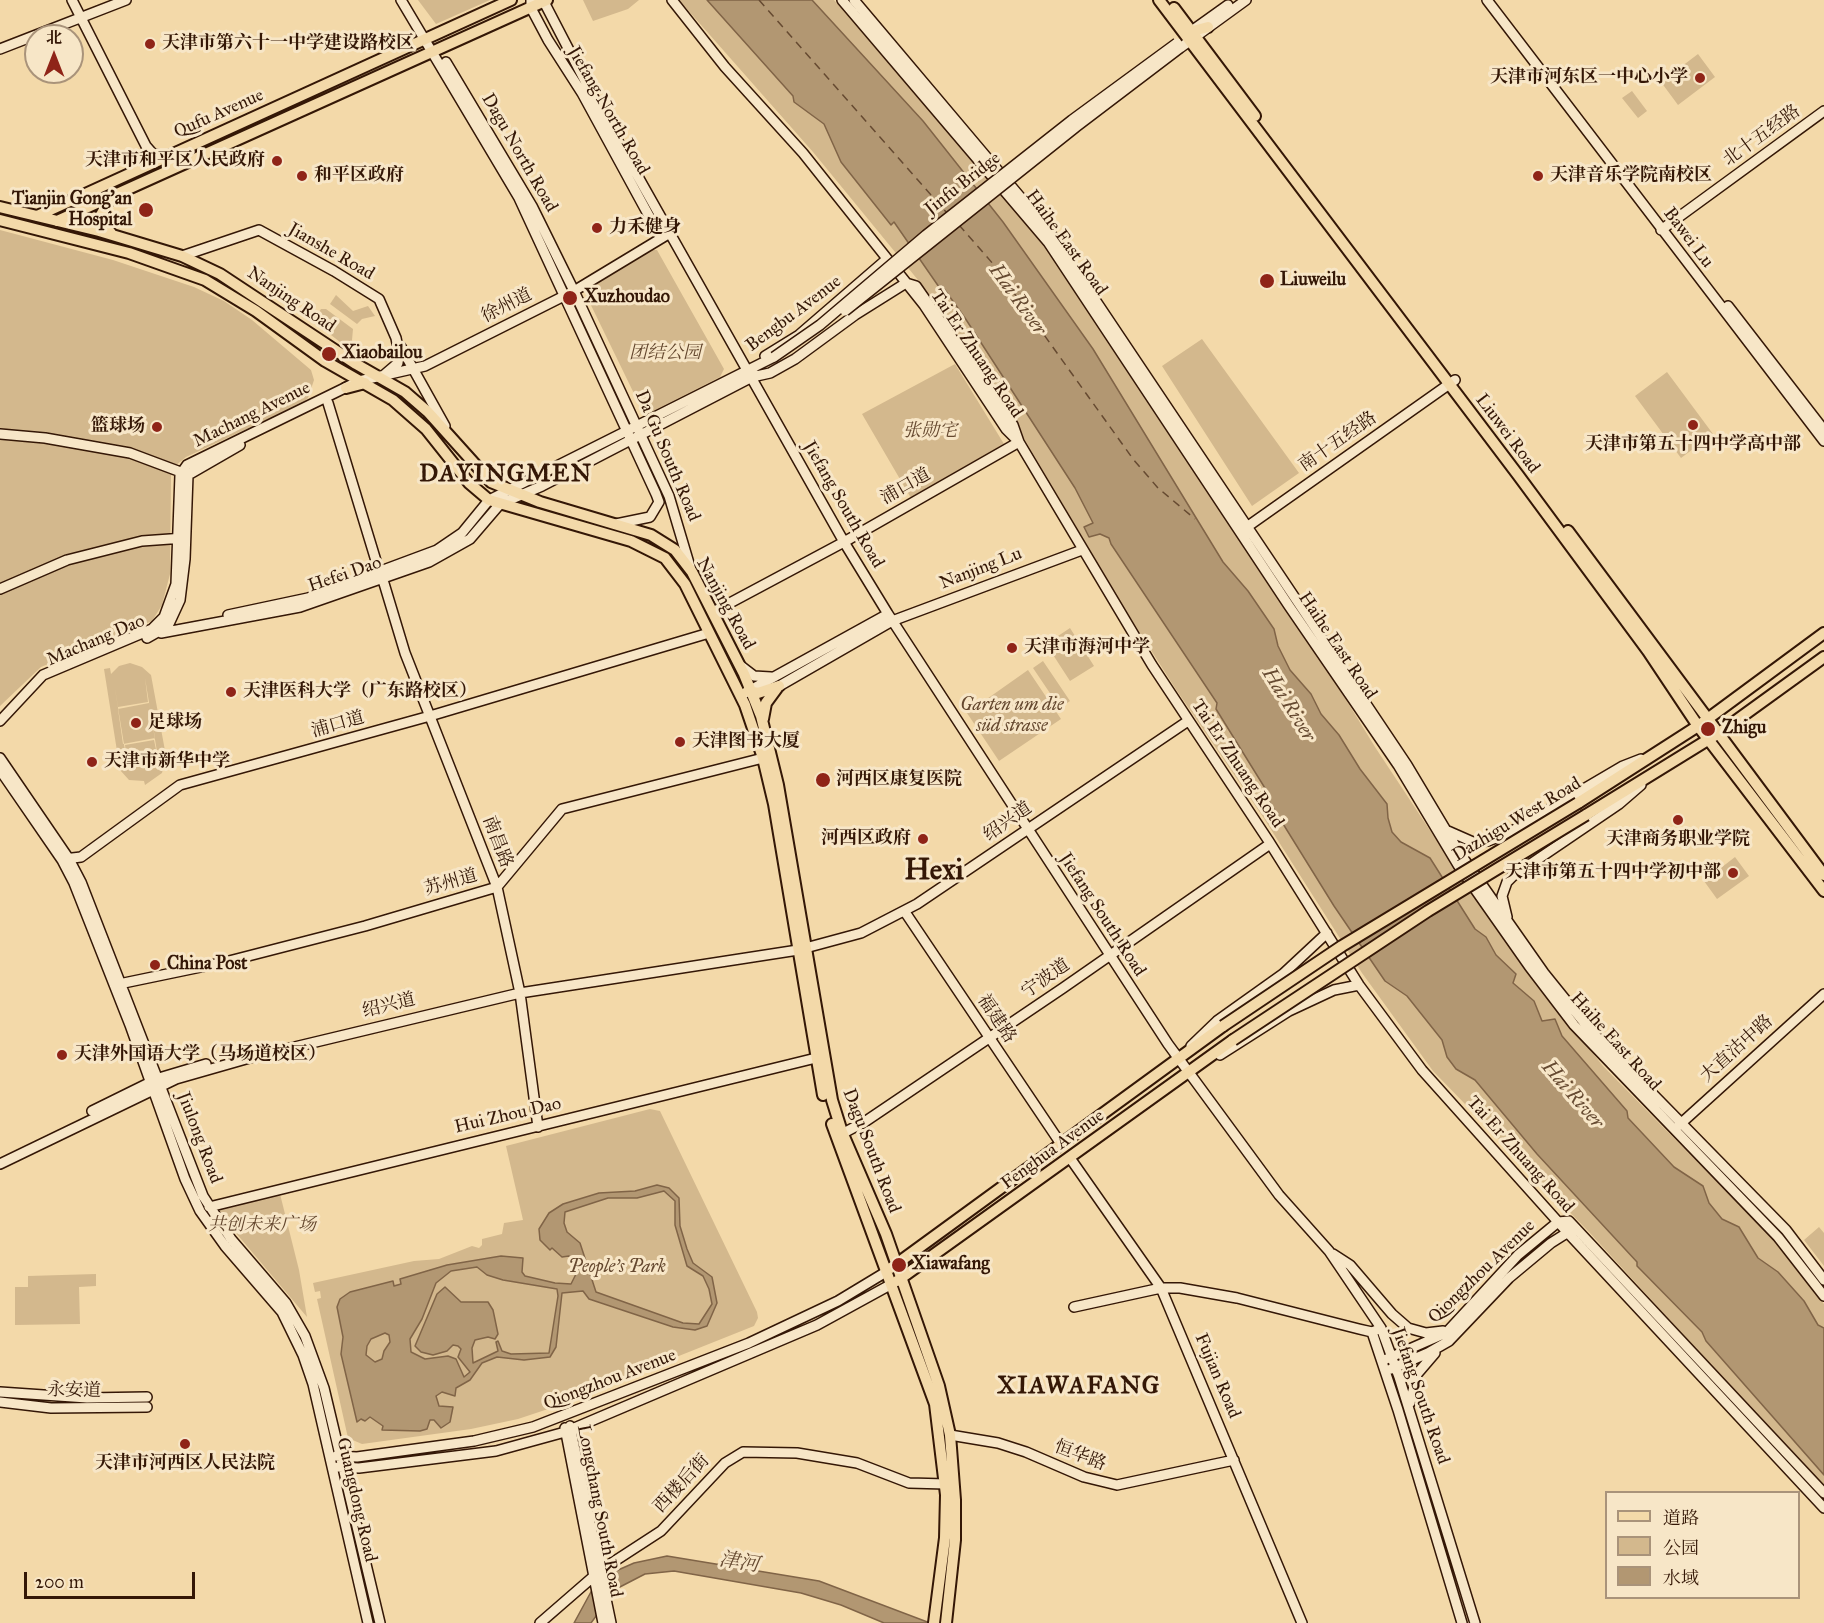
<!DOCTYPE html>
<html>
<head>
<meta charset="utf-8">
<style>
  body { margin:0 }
  #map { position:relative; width:1824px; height:1623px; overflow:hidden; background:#f3d9a9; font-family:"IM FELL Great Primer","Noto Serif SC",serif }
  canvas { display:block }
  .legend { position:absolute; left:1605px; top:1491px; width:195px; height:108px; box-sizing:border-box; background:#f7e6c7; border:2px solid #a9937a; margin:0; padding:8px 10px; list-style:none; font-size:18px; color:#341706 }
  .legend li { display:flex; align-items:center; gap:12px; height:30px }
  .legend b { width:30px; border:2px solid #a9937a }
  .north { position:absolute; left:24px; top:24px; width:60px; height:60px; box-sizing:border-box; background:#f7e6c7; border:2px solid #a9937a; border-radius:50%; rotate:0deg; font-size:16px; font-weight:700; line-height:24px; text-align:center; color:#341706 }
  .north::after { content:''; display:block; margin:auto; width:21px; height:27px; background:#8f2418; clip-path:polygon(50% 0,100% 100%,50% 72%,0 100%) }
  .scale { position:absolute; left:24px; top:1572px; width:171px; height:27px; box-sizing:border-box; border:3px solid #341706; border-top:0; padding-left:8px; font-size:18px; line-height:21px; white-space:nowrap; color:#341706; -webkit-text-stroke:4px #f7e6c7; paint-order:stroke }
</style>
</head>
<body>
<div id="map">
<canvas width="1824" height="1623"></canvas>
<ul class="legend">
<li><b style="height:8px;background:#f3d9a9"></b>道路</li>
<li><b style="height:16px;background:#d3b88d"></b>公园</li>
<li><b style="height:16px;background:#b29772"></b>水域</li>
</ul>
<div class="north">北</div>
<div class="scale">200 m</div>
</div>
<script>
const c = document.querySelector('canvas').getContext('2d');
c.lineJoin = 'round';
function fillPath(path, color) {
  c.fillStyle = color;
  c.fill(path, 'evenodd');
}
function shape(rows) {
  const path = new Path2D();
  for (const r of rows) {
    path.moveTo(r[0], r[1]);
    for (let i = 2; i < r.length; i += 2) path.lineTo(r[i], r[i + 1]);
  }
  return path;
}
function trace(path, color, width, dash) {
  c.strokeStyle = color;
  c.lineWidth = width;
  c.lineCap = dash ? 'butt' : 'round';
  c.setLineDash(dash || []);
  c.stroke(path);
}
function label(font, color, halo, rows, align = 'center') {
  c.font = font + ' "IM FELL Great Primer","Noto Serif SC",serif';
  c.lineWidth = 6;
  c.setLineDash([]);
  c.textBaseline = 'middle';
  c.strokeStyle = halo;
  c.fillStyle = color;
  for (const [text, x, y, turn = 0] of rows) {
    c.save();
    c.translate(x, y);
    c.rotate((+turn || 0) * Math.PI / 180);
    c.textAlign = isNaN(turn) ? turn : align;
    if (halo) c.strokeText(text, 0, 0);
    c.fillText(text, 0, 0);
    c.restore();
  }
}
const green = shape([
  [418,0,490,0,436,24],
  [583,0,639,0,628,9,593,21],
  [679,0,834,0,1045,246,1334,680,1375,747,1466,885,1533,979,1603,1066,1777,1243,1824,1304,1824,1488,1589,1232,1433,1071,1362,973,1263,817,1175,688,1121,603,979,362,927,291,813,152],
  [1698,54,1715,77,1678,105,1661,82],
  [1632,91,1647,111,1638,118,1622,98],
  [0,230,113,260,194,287,224,301,252,320,311,370,314,380,308,398,301,404,186,457,175,466,171,476,170,574,162,605,152,621,41,667,0,706],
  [652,250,657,250,724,369,720,377,647,414,643,412,586,295,588,289],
  [336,295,353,311,368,306,375,316,362,319,357,324,330,304],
  [321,309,326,309,353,329,352,340,355,349,340,342,313,321],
  [1202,339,1299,473,1252,506,1162,366],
  [955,364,1004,444,911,498,862,414],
  [1667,372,1713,434,1681,458,1635,396],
  [1070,628,1094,666,1070,681,1046,644],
  [1043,661,1070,701,1060,708,1033,668],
  [130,663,142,667,151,675,166,756,162,773,145,785,144,781,129,780,120,770,104,669,110,668,111,674,119,666],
  [145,678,159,764,154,740,125,745,128,769,114,683,118,707,148,702],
  [1028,670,1061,719,999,761,967,713],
  [149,703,155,738,123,744,118,709],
  [1735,857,1749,876,1717,899,1704,881],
  [650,1109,660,1111,757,1312,758,1318,754,1326,561,1403,558,1398,546,1403,548,1409,518,1419,471,1429,362,1444,348,1438,317,1299,321,1298,320,1291,315,1292,313,1283,414,1261,439,1259,472,1246,479,1248,482,1245,482,1239,502,1234,504,1223,523,1220,506,1146],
  [280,1194,299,1270,307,1317,230,1226,219,1209],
  [1819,1227,1824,1233,1824,1266,1804,1240],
  [96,1274,96,1286,79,1287,80,1324,15,1325,15,1287,28,1287,28,1276]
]);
const water = shape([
  [707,0,812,0,923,121,1003,222,1093,349,1223,562,1248,591,1274,629,1278,646,1290,670,1311,694,1321,714,1339,735,1360,769,1387,804,1388,818,1392,832,1401,842,1430,858,1475,929,1486,937,1496,955,1516,974,1513,983,1534,1001,1542,1021,1555,1019,1562,1036,1627,1111,1628,1118,1674,1167,1703,1186,1709,1203,1722,1219,1739,1227,1758,1258,1778,1272,1804,1301,1818,1325,1824,1328,1824,1475,1706,1341,1702,1332,1637,1266,1637,1262,1537,1154,1475,1080,1456,1069,1447,1057,1442,1040,1407,996,1385,981,1334,906,1267,798,1268,793,1216,709,1217,703,1111,544,1109,538,1100,534,1089,537,1084,527,1093,523,1075,488,965,318,942,286,939,287,894,222,891,225,841,162,824,124,794,102,793,96,707,0],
  [657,1185,669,1188,679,1198,680,1226,687,1249,693,1263,712,1277,717,1303,707,1326,695,1330,673,1327,589,1299,583,1291,562,1293,556,1347,550,1357,524,1360,497,1357,482,1363,470,1380,456,1388,455,1396,442,1392,436,1396,439,1406,453,1407,450,1422,441,1428,434,1420,430,1420,427,1429,420,1431,382,1430,383,1426,370,1417,365,1421,361,1419,357,1422,341,1354,343,1337,337,1307,340,1299,350,1292,393,1281,394,1286,401,1284,400,1279,447,1265,501,1256,523,1258,522,1272,525,1276,555,1283,571,1284,578,1270,577,1263,569,1256,562,1257,552,1248,550,1250,540,1240,539,1229,549,1213,563,1204,599,1193,635,1191,657,1185],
  [664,1191,675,1201,675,1225,687,1266,703,1276,709,1289,712,1304,699,1324,683,1323,596,1292,580,1243,567,1232,564,1223,565,1212,608,1198,637,1198,664,1191],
  [477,1267,487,1275,503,1280,557,1289,558,1296,549,1353,511,1354,502,1351,498,1341,496,1342,498,1351,473,1363,472,1348,475,1340,488,1337,495,1339,498,1334,493,1310,488,1302,461,1302,445,1287,437,1294,415,1346,421,1352,433,1355,447,1351,453,1345,458,1346,461,1349,458,1357,470,1372,464,1377,456,1359,448,1356,425,1359,411,1352,410,1339,422,1319,436,1283,451,1271,477,1267],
  [385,1333,389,1335,390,1342,384,1351,382,1359,375,1362,366,1355,367,1346,371,1339,385,1333],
  [667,1556,819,1581,930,1623,884,1623,841,1605,801,1593,674,1571,645,1574,616,1589,591,1623,574,1623,592,1590,609,1574,634,1563,667,1556]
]);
const ferry = shape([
  [759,0,947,213],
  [959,225,994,265,1133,459,1158,488,1195,519]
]);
const secondary = shape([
  [72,0,146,146,153,154,166,156,172,168],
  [401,0,519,198,656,494,659,502,650,517,616,524],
  [531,0,531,8,548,40,582,93,661,238],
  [543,0,597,104,844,542,888,614,1168,1044,1279,1195,1329,1251,1381,1328,1399,1377,1475,1623],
  [672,0,725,67,803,153,924,305,1006,429,1017,440],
  [842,0,1048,242,1289,606,1398,765,1458,865,1529,966,1574,1025,1778,1237,1824,1296],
  [854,0,1049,231,1407,765,1459,852,1544,973,1590,1030,1786,1230,1824,1280],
  [1487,0,1824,441],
  [1193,30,1228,5],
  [1180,48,1246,0],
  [0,49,126,0],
  [446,62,532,206,574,291,669,496,691,570],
  [1661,230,1824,111],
  [182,256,259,230,334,271,379,299,396,338,399,353,398,363,384,375],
  [1728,306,1824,430],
  [401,347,445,426],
  [765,356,799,335,887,259],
  [752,377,770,373,795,359,855,315,906,283,916,286,1013,425,1019,442,1152,665,1268,840,1359,985,1422,1070,1568,1233,1824,1508],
  [328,403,380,574],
  [0,434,45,438,130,453,186,474],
  [1244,529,1455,380],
  [383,580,405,653,497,887,520,993,538,1127],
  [0,589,67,560,142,541,184,538],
  [713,612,844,542,1019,442],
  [228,615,308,598,437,550,462,533,489,500,774,357],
  [161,633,300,607,429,562,470,539,500,504,542,486,756,375],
  [147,638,168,626,180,600,185,559,188,475,240,445],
  [741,666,754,676,771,677],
  [774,689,892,621,1082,550],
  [745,693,888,614],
  [0,721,43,675,152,629,164,617,176,584,180,475,187,465,359,381,425,366,574,291,670,233],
  [0,758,69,859,81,882,203,1196,231,1239,286,1303,305,1336,324,1388,380,1623],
  [0,770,62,860,74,883,130,1025,185,1179,200,1211,225,1246,282,1312,303,1355,313,1384,368,1623],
  [1448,831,1473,842,1488,841,1509,833,1623,766,1641,759],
  [64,859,81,857,180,785,430,716,709,633],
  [905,912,1061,1144],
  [1507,917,1502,896,1507,882,1513,876,1619,804,1641,785],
  [119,984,225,962,365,926,497,887,562,809,763,758],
  [1191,1046,1217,1021,1283,974,1327,933],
  [1220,1055,1289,1011,1334,990,1359,985],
  [92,1111,159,1078,206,1064],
  [1677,1127,1824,994],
  [838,1136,866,1121,1063,988,1270,844],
  [1070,1158,1161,1288,1302,1623],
  [0,1164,176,1079,253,1057,520,993,798,950,861,933,917,904,1188,721],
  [209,1207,816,1058],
  [1333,1254,1350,1265,1392,1314,1408,1328,1426,1333,1443,1331],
  [1074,1307,1161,1288,1180,1288,1237,1298,1359,1329,1372,1332,1381,1328],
  [1372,1332,1398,1410,1462,1623],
  [1382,1361,1446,1333,1518,1255,1558,1222,1569,1221,1824,1493],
  [1391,1369,1428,1353,1449,1341,1509,1278,1551,1243,1570,1231],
  [0,1392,87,1398,147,1397],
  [0,1402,51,1408,147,1407],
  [1410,1403,1417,1374,1435,1353],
  [570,1426,611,1623],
  [565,1428,603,1623],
  [950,1435,998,1443,1026,1452,1084,1477,1117,1485,1234,1460],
  [336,1456,357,1457,474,1441,533,1427,749,1343,838,1301,886,1272],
  [338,1467,359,1468,496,1451,565,1432,817,1325,890,1285],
  [540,1623,601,1570,661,1531,725,1463,743,1452,797,1453,857,1463,909,1483,946,1484]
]);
const primary = shape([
  [1159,0,1518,475,1648,651,1698,726,1824,891],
  [1174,8,1255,116],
  [1189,32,1208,27],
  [110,198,101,215,103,225,111,233],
  [0,207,99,231,182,256,220,274,356,364,405,392,428,412,491,482,540,502,651,535,675,550,692,572,744,674,761,716,778,785,832,1100,842,1132,886,1234,939,1386,950,1435,955,1500,955,1540,946,1623],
  [37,216,511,0],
  [0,220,129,253,205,280,256,311,325,361,393,400,426,429,469,483,489,500,631,541,665,558,685,584,745,705,763,758,774,804,823,1095],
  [57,221,547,0],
  [346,388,365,383],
  [1568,531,1824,875],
  [748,691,758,693,779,686],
  [763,719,766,703,777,688],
  [1578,803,1698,726,1824,633],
  [1586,815,1719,733,1824,657],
  [832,1124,935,1404,946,1495,945,1538,934,1623],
  [891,1268,1223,1026],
  [897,1281,1233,1040]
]);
const secondaryBridge = shape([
  [845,311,1076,127,1180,48],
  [774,357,820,325,926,235,1072,120,1177,43]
]);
const primaryBridge = shape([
  [1223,1026,1342,946,1578,803],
  [1233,1040,1428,911,1586,815]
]);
const markers = [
  [150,44,6,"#8f2418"],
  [1700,78,6,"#8f2418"],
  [277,161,6,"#8f2418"],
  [302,176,6,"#8f2418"],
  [1538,176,6,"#8f2418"],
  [146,210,8,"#8f2418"],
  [597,228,6,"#8f2418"],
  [1267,281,8,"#8f2418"],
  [570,298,8,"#8f2418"],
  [329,354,8,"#8f2418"],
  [1693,425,6,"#8f2418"],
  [157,427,6,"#8f2418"],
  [1012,648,6,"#8f2418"],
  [231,692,6,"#8f2418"],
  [136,723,6,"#8f2418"],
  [1708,729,8,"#8f2418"],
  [680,742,6,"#8f2418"],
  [92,762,6,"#8f2418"],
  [823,780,8,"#8f2418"],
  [1678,820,6,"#8f2418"],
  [923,839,6,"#8f2418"],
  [1733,873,6,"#8f2418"],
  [155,965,6,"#8f2418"],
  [62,1055,6,"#8f2418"],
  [899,1265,8,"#8f2418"],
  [185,1444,6,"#8f2418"]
];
const poiNames = [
  ["天津市第六十一中学建设路校区",162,44],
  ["天津市河东区一中心小学",1688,78,"right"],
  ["天津市和平区人民政府",265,161,"right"],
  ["和平区政府",314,176],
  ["天津音乐学院南校区",1550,176],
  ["Tianjin Gong'an",132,200,"right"],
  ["Hospital",132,221,"right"],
  ["力禾健身",609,228],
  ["Liuweilu",1280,281],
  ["Xuzhoudao",584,298],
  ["Xiaobailou",342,354],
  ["篮球场",145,427,"right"],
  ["天津市第五十四中学高中部",1693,445,"center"],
  ["天津市海河中学",1024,648],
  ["天津医科大学（广东路校区）",243,692],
  ["足球场",148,723],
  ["Zhigu",1722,729],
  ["天津图书大厦",692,742],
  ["天津市新华中学",104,762],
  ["河西区康复医院",836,780],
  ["河西区政府",911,839,"right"],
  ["天津商务职业学院",1678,840,"center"],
  ["天津市第五十四中学初中部",1721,873,"right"],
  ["China Post",167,965],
  ["天津外国语大学（马场道校区）",74,1055],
  ["Xiawafang",912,1265],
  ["天津市河西区人民法院",185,1464,"center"]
];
const streetNames = [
  ["Jiefang North Road",608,111,60],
  ["Qufu Avenue",219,114,-24],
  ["北十五经路",1762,136,-36],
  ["Dagu North Road",519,153,60],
  ["Jinfu Bridge",963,184,-38],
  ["Bawei Lu",1688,238,53],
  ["Haihe East Road",1066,243,54],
  ["Jianshe Road",331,252,30],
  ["Nanjing Road",291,300,34],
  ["徐州道",507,306,-27],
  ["Bengbu Avenue",794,314,-37],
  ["Tai Er Zhuang Road",976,354,56],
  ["Machang Avenue",252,415,-26],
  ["Liuwei Road",1507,434,53],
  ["南十五经路",1338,442,-35],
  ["Da Gu South Road",667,456,67],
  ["浦口道",906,487,-30],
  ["Jiefang South Road",843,505,60],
  ["Nanjing Lu",981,569,-21],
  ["Hefei Dao",345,575,-19],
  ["Nanjing Road",725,604,61],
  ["Machang Dao",96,641,-23],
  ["Haihe East Road",1337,646,56],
  ["浦口道",338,725,-16],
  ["Tai Er Zhuang Road",1237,764,56],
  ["Dazhigu West Road",1517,820,-31],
  ["绍兴道",1008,822,-35],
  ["南昌路",497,842,69],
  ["苏州道",451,883,-16],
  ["Jiefang South Road",1102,915,57],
  ["宁波道",1046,979,-35],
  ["绍兴道",389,1006,-14],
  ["福建路",996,1019,56],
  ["Haihe East Road",1615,1042,48],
  ["大直沽中路",1737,1049,-42],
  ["Hui Zhou Dao",508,1116,-13],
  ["Jiulong Road",199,1138,69],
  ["Fenghua Avenue",1053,1150,-36],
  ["Dagu South Road",871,1151,69],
  ["Tai Er Zhuang Road",1520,1155,48],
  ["Qiongzhou Avenue",1482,1272,-44],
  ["Fujian Road",1217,1376,67],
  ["Qiongzhou Avenue",610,1380,-21],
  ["永安道",74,1391,1],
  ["Jiefang South Road",1420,1396,71],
  ["恒华路",1080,1456,21],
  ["西楼后街",682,1484,-47],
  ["Guangdong Road",356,1500,77],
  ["Longchang South Road",599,1511,79]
];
const parkNames = [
  ["团结公园",665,354],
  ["张勋宅",930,432],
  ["Garten um die",1012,706],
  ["süd strasse",1012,727],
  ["共创未来广场",262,1226],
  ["People's Park",617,1268]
];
const waterNames = [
  ["Hai River",1017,300,54],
  ["Hai River",1288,705,58],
  ["Hai River",1572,1095,49],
  ["津河",739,1563,9]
];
const districtNames = [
  ["DAYINGMEN",506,475],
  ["XIAWAFANG",1079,1387]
];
const townNames = [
  ["Hexi",934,872]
];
fillPath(green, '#d3b88d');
fillPath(water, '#b29772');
trace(water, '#806447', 1.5);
trace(ferry, '#664a31', 1.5, [8, 6]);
trace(secondary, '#341706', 12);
trace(primary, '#341706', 14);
trace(secondary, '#f7e6c7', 9);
trace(primary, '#f3d9a9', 10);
trace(secondaryBridge, '#341706', 12, []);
trace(primaryBridge, '#341706', 14, []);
trace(secondaryBridge, '#f7e6c7', 9);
trace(primaryBridge, '#f3d9a9', 10);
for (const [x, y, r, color] of markers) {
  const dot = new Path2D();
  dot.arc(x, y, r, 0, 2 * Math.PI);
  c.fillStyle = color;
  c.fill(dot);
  trace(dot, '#f7e6c7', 2);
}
label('bold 18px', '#341706', '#f7e6c7', poiNames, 'left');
label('18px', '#341706', '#f7e6c7', streetNames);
label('italic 18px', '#64472e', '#f7e6c7', parkNames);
label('italic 20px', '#664a31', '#f7e6c7', waterNames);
c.letterSpacing = '1.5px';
label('bold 24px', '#341706', '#f7e6c7', districtNames);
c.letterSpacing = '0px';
label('bold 30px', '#341706', '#f7e6c7', townNames);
</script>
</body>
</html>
